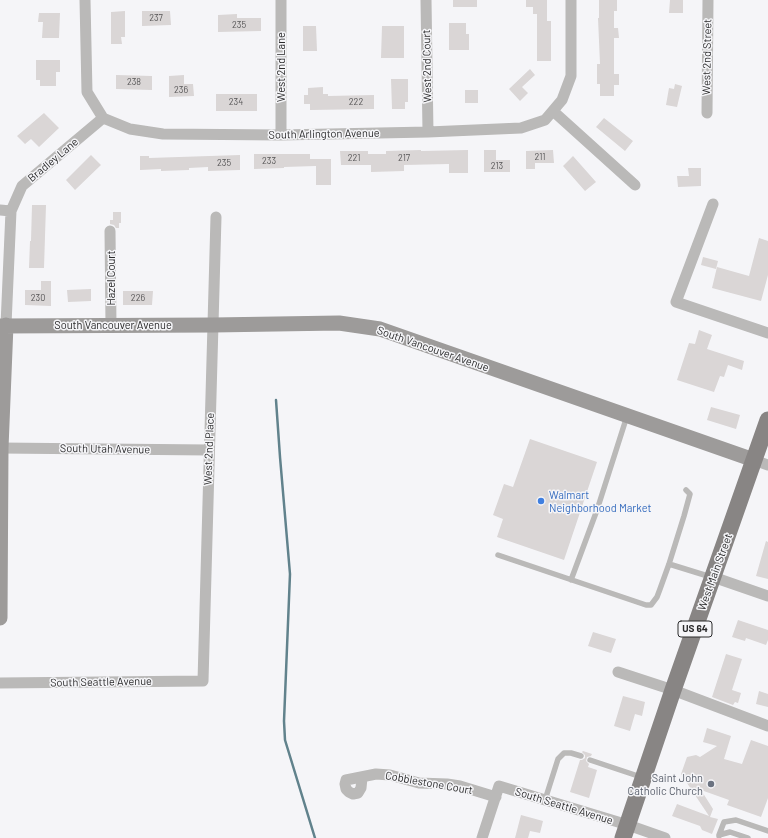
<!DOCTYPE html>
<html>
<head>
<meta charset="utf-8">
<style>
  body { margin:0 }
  canvas { display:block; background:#f5f5f8 }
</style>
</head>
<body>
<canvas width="768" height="838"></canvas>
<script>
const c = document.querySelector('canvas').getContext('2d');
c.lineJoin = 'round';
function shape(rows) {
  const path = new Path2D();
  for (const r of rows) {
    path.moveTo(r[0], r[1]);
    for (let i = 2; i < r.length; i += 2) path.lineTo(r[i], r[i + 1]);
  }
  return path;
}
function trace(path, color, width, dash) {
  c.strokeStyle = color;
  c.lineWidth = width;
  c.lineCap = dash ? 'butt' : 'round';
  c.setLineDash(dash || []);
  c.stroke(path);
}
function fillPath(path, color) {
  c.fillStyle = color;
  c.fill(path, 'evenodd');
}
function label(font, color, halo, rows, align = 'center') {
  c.font = font + ' Barlow,sans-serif';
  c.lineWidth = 3;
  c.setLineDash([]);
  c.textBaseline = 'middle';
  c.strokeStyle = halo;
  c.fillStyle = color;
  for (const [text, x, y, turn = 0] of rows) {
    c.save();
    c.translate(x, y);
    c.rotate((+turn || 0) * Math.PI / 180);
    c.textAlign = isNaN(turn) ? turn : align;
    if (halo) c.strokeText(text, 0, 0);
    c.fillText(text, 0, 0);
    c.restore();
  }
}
const stream = shape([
  [276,400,280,457,290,574,284,721,285,740,315,838]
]);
const building = shape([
  [453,0,477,0,477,7,453,7],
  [526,0,547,0,547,21,551,21,551,61,537,61,537,14,533,14,533,7,526,7],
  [599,0,617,0,617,11,614,11,614,28,618,28,619,38,614,38,614,74,619,74,619,85,614,85,614,96,600,96,600,84,597,84,597,64,600,64,598,18,599,18],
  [670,0,683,0,683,13,669,13],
  [125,11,125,37,121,37,122,44,111,44,111,12],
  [142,11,170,11,171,25,142,26],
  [39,13,60,13,59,38,42,38,43,22,38,22],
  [237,14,237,18,261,18,261,31,218,32,218,15],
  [449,23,466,23,466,34,469,34,469,50,449,50],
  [303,26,316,26,317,51,303,51],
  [382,26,404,26,404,58,381,58],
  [36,60,60,60,60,72,56,72,56,86,40,86,40,80,36,80],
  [530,69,535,75,522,87,528,93,520,101,509,89],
  [116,75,152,76,152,90,116,89],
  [184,75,184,84,193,84,194,96,169,97,169,76],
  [391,79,408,79,408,102,405,102,405,109,392,109],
  [675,84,682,86,677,107,666,105,669,88,674,89],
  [323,87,323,94,328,94,328,96,374,95,374,109,310,110,310,104,304,104,304,95,308,95,308,88],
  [465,90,478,90,478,103,465,103],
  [216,94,257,94,257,111,216,111],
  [44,113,59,128,39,147,31,139,25,144,17,136],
  [604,118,633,141,625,151,596,127],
  [421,150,421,151,468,150,468,173,449,173,449,164,404,165,404,171,371,172,371,165,341,165,340,151,368,151,368,154,386,154,386,151],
  [484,150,496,150,496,160,510,160,510,172,484,172],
  [553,150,554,163,535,163,535,169,526,169,526,151],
  [254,154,310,154,310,159,331,159,331,185,316,185,316,166,284,167,284,168,254,169],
  [91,155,101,165,75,190,66,180],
  [240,155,240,170,208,171,208,167,189,168,189,170,161,171,161,169,140,170,140,156,149,156,149,158],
  [573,156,596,182,585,191,563,166],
  [688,168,701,168,701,186,678,187,677,176,689,176],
  [32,205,46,205,44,268,29,268,30,241,31,241],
  [113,212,121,212,121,223,119,223,119,228,116,228,114,225,110,224,110,220,113,220],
  [759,238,768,241,768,275,761,301,712,288,717,267,749,276],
  [703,257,718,261,716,269,701,265],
  [41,281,51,281,51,306,25,305,25,290,41,290],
  [91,289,91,301,68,302,67,290],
  [123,291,153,291,152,305,123,305],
  [699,330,712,335,707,349,744,361,742,370,728,365,724,377,720,376,714,392,677,380,689,343,695,344],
  [711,407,740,415,736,429,707,420],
  [530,439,597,462,564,560,497,537,503,519,493,515,504,484,513,487],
  [766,541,768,542,768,579,756,576],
  [738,620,768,630,768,640,766,645,746,638,745,641,732,637],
  [593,632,616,639,611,653,588,646],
  [726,654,742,659,732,690,741,693,738,703,735,702,733,705,712,697],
  [759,691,768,694,768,707,756,704],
  [623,696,645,702,642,716,635,714,630,731,614,726],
  [707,728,731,736,724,759,742,764,751,740,768,746,768,798,761,817,727,805,729,800,701,790,713,809,710,817,718,819,712,834,702,830,700,826,672,816,677,804,709,816,681,774,687,757,696,755,700,757,717,746,703,742],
  [583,751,592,754,591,756,587,757,586,761,589,764,588,767,597,770,589,798,570,792,580,760,582,760,585,758,585,755,582,752],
  [521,815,543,821,540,833,530,831,528,838,515,838]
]);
const lane = shape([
  [498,555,646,605,651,605,657,597,660,589,669,564,684,516,690,494,686,490],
  [669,564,711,577],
  [571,580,597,510,627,416],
  [590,760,641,777],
  [545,800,558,759,564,753,571,753,581,756],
  [719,835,724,822,736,820,768,831],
  [719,836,719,835,730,832,748,838]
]);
const street = shape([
  [85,0,87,92,103,118],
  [281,0,281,135],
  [426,0,428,132],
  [553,111,635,185],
  [707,113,708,0],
  [103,118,130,129,163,134,281,135,428,132,521,128,545,120,562,100,571,76,571,0],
  [713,204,676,302,768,333],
  [0,210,11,211],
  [110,231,111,325],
  [6,325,11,211,22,186,103,118],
  [0,448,209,450],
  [754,460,768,465],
  [713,577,768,596],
  [618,672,673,690,768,726],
  [0,683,203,681,216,217],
  [362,778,361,788,358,793,353,794,349,792,346,789,345,784,346,780,376,774,390,775,419,783,447,784,460,786,496,797],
  [482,838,499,786,628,825,665,838]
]);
const secondary = shape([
  [0,326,213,325,339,323,380,329,754,460],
  [0,618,1,448,6,325]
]);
const primary = shape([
  [623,838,673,690,768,420]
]);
const markers = [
  [541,501,4,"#3f7fe0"],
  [711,784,4,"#6b7280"]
];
const numberNames = [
  ["237",156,18],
  ["235",239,25],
  ["238",134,82],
  ["236",181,90],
  ["234",236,102],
  ["222",356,102],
  ["211",540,157],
  ["221",354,158],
  ["217",404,158],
  ["233",269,161],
  ["235",224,163],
  ["213",497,166],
  ["230",38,298],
  ["226",138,298]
];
const shields = [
  [695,629,34]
];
const shieldNames = [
  ["US 64",695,629]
];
const streetNames = [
  ["West 2nd Street",707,57,-89],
  ["West 2nd Court",427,66,-91],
  ["West 2nd Lane",281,67,-90],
  ["South Arlington Avenue",324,134,-1],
  ["Bradley Lane",53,160,-40],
  ["Hazel Court",111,278,-90],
  ["South Vancouver Avenue",113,325],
  ["South Vancouver Avenue",433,349,19],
  ["South Utah Avenue",105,449,1],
  ["West 2nd Place",209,449,-88],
  ["West Main Street",715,572,-70],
  ["South Seattle Avenue",101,682,-1],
  ["Cobblestone Court",429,783,10],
  ["South Seattle Avenue",564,806,17]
];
const shopNames = [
  ["Walmart",549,495],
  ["Neighborhood Market",549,508]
];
const worshipNames = [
  ["Saint John",703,778],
  ["Catholic Church",703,791]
];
trace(stream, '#61828c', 2.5);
fillPath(building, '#dad6d6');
trace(lane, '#bab9b8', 5.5);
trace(street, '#bab9b8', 11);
trace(secondary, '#9d9b9a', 15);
trace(primary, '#888584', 17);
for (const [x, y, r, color] of markers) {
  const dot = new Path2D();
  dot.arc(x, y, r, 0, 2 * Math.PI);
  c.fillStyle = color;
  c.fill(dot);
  trace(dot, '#f5f5f8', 1.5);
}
label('9px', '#565556', null, numberNames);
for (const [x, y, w] of shields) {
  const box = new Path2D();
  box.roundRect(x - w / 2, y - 8, w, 16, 3);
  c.fillStyle = '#f5f5f8';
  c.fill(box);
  trace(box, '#2a2a2b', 1);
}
label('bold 10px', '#2a2a2b', null, shieldNames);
label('11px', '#2a2a2b', '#f5f5f8', streetNames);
label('11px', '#366cbe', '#f5f5f8', shopNames, 'left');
label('11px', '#5b616d', '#f5f5f8', worshipNames, 'right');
</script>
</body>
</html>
